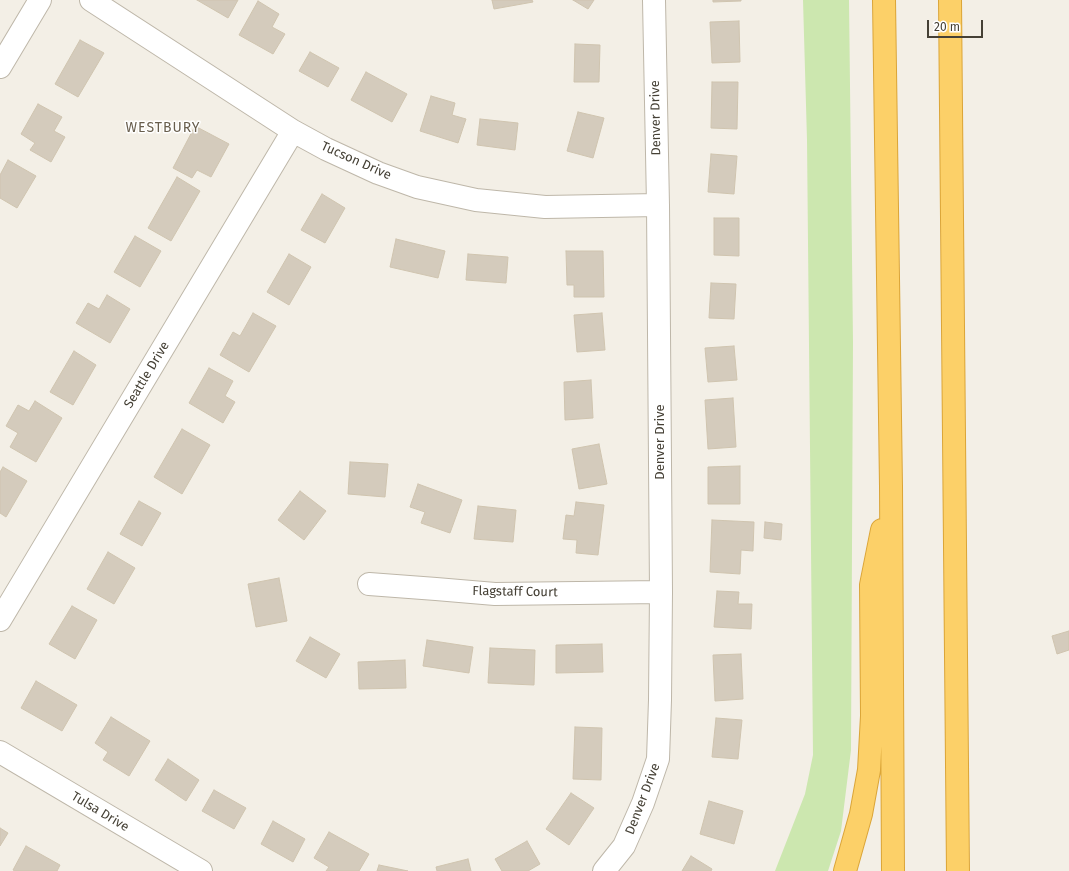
<!DOCTYPE html>
<html>
<head>
<meta charset="utf-8">
<style>
  body { margin:0 }
  #map { position:relative; width:1069px; height:871px; overflow:hidden; background:#f3efe6; font-family:"Fira Sans",sans-serif }
  canvas { display:block }
  .scale { position:absolute; left:927px; top:20px; width:56px; height:18px; box-sizing:border-box; border:2px solid #454035; border-top:0; padding-left:5px; font-size:12px; line-height:14px; white-space:nowrap; color:#454035; -webkit-text-stroke:3px #fff; paint-order:stroke }
</style>
</head>
<body>
<div id="map">
<canvas width="1069" height="871"></canvas>
<div class="scale">20 m</div>
</div>
<script>
const c = document.querySelector('canvas').getContext('2d');
c.lineJoin = 'round';
function fillPath(path, color) {
  c.fillStyle = color;
  c.fill(path, 'evenodd');
}
function shape(rows) {
  const path = new Path2D();
  for (const r of rows) {
    path.moveTo(r[0], r[1]);
    for (let i = 2; i < r.length; i += 2) path.lineTo(r[i], r[i + 1]);
  }
  return path;
}
function trace(path, color, width, dash) {
  c.strokeStyle = color;
  c.lineWidth = width;
  c.lineCap = dash ? 'butt' : 'round';
  c.setLineDash(dash || []);
  c.stroke(path);
}
function label(font, color, halo, rows, align = 'center') {
  c.font = font + ' "Fira Sans",sans-serif';
  c.lineWidth = 3;
  c.setLineDash([]);
  c.textBaseline = 'middle';
  c.strokeStyle = halo;
  c.fillStyle = color;
  for (const [text, x, y, turn = 0] of rows) {
    c.save();
    c.translate(x, y);
    c.rotate((+turn || 0) * Math.PI / 180);
    c.textAlign = isNaN(turn) ? turn : align;
    if (halo) c.strokeText(text, 0, 0);
    c.fillText(text, 0, 0);
    c.restore();
  }
}
const green = shape([
  [803,0,849,0,853,342,851,750,841,831,828,871,775,871,805,794,813,755,807,140]
]);
const building = shape([
  [197,0,238,0,228,18,197,0],
  [492,0,532,0,533,2,494,9,492,0],
  [573,0,594,0,588,9,573,0],
  [713,0,741,0,741,1,713,2,713,0],
  [258,1,279,14,272,27,285,34,273,54,239,35,258,1],
  [739,21,740,62,712,63,710,22,739,21],
  [80,40,104,53,78,97,55,84,80,40],
  [575,44,600,45,599,82,574,82,575,44],
  [310,52,339,68,328,87,299,71,310,52],
  [366,72,407,94,392,122,351,100,366,72],
  [712,82,738,82,737,129,711,128,712,82],
  [431,96,455,103,452,115,466,119,458,143,420,131,431,96],
  [38,104,62,117,54,131,65,137,51,162,30,150,35,143,21,134,38,104],
  [578,112,604,118,593,158,567,151,578,112],
  [480,119,518,123,515,150,477,145,480,119],
  [195,126,229,144,211,177,197,170,192,178,173,168,195,126],
  [711,154,737,156,734,194,708,192,711,154],
  [8,160,36,176,17,208,0,198,0,175,8,160],
  [177,177,200,191,171,241,148,228,177,177],
  [322,194,345,208,325,243,301,230,322,194],
  [714,218,739,218,739,256,714,255,714,218],
  [135,236,161,251,140,287,114,272,135,236],
  [396,239,445,251,438,278,390,267,396,239],
  [566,251,603,251,604,297,574,297,574,285,567,285,566,251],
  [289,254,311,267,289,305,267,292,289,254],
  [468,254,508,257,506,283,466,280,468,254],
  [711,283,736,284,734,319,709,318,711,283],
  [107,295,130,309,110,343,76,323,88,303,99,309,107,295],
  [253,313,276,326,249,372,220,355,233,332,240,336,253,313],
  [602,313,605,350,577,352,574,315,602,313],
  [734,346,737,380,708,382,705,348,734,346],
  [74,351,96,365,73,405,50,392,74,351],
  [209,368,233,381,225,396,235,402,223,423,189,403,209,368],
  [591,380,593,418,565,420,564,382,591,380],
  [733,398,736,447,708,449,705,400,733,398],
  [35,401,62,418,36,462,10,447,18,433,6,426,18,405,29,411,35,401],
  [182,429,210,445,182,494,154,477,182,429],
  [599,444,607,484,579,489,572,449,599,444],
  [350,462,388,464,385,497,348,494,350,462],
  [740,466,740,504,708,504,708,467,740,466],
  [3,467,27,481,6,517,0,513,0,472,3,467],
  [418,484,462,500,450,533,421,523,425,512,410,507,418,484],
  [300,491,326,511,304,540,278,520,300,491],
  [139,501,161,513,142,546,120,534,139,501],
  [576,502,604,505,598,555,576,553,577,540,563,539,566,515,574,516,576,502],
  [478,506,516,510,513,542,474,539,478,506],
  [712,520,754,522,753,551,741,550,740,574,710,572,712,520],
  [765,522,782,524,781,540,764,538,765,522],
  [108,552,135,568,114,604,87,589,108,552],
  [279,578,287,621,256,627,248,584,279,578],
  [717,591,739,592,738,604,752,604,751,629,714,627,717,591],
  [72,606,97,620,75,659,49,644,72,606],
  [1069,631,1069,650,1057,654,1052,636,1069,631],
  [310,637,340,654,326,678,296,661,310,637],
  [427,640,473,647,469,673,423,666,427,640],
  [602,644,603,672,556,673,556,645,602,644],
  [490,648,535,650,534,685,488,683,490,648],
  [741,654,743,699,715,701,713,655,741,654],
  [405,660,406,688,359,689,358,662,405,660],
  [36,681,77,705,62,731,21,708,36,681],
  [111,717,150,741,129,776,103,760,108,752,95,743,111,717],
  [716,718,742,720,738,759,712,757,716,718],
  [575,727,602,728,601,780,573,779,575,727],
  [168,759,199,780,186,801,155,780,168,759],
  [214,790,246,808,234,829,202,811,214,790],
  [571,793,594,808,569,845,546,829,571,793],
  [709,801,743,811,734,844,700,834,709,801],
  [273,821,305,839,293,862,261,844,273,821],
  [0,828,8,833,0,846,0,828],
  [329,832,369,854,359,871,326,871,329,867,314,858,329,832],
  [527,841,540,864,528,871,502,871,495,859,527,841],
  [26,846,60,865,57,871,15,871,13,870,26,846],
  [691,856,712,869,711,871,682,871,691,856],
  [468,859,471,871,437,871,436,867,468,859],
  [379,865,408,871,377,871,379,865]
]);
const minor = shape([
  [91,0,293,131,326,149,378,173,417,187,476,200,545,207,658,205],
  [0,67,40,0],
  [369,584,436,589,495,594,661,592],
  [0,620,293,131],
  [0,752,201,871],
  [604,871,624,846,643,803,658,759,660,700,661,592,658,205,654,0]
]);
const highway = shape([
  [884,0,891,486,893,871],
  [950,0,958,871],
  [845,871,861,814,869,770,872,716,871,585,882,530]
]);
const streetNames = [
  ["Denver Drive",656,118,-91],
  ["Tucson Drive",356,161,24],
  ["Seattle Drive",147,375,-59],
  ["Denver Drive",660,442,-90],
  ["Flagstaff Court",515,592,1],
  ["Denver Drive",643,799,-69],
  ["Tulsa Drive",100,812,31]
];
const neighbourhoodNames = [
  ["WESTBURY",163,128]
];
fillPath(green, '#cce7af');
fillPath(building, '#d4cbbc');
trace(building, '#cfc4af', 1);
trace(minor, '#beb7a9', 24);
trace(highway, '#dba538', 24);
trace(minor, '#fff', 22);
trace(highway, '#fcd068', 22);
label('13px', '#454035', '#fff', streetNames);
c.letterSpacing = '1px';
label('14px', '#685e4d', '#fff', neighbourhoodNames);
c.letterSpacing = '0px';
</script>
</body>
</html>
